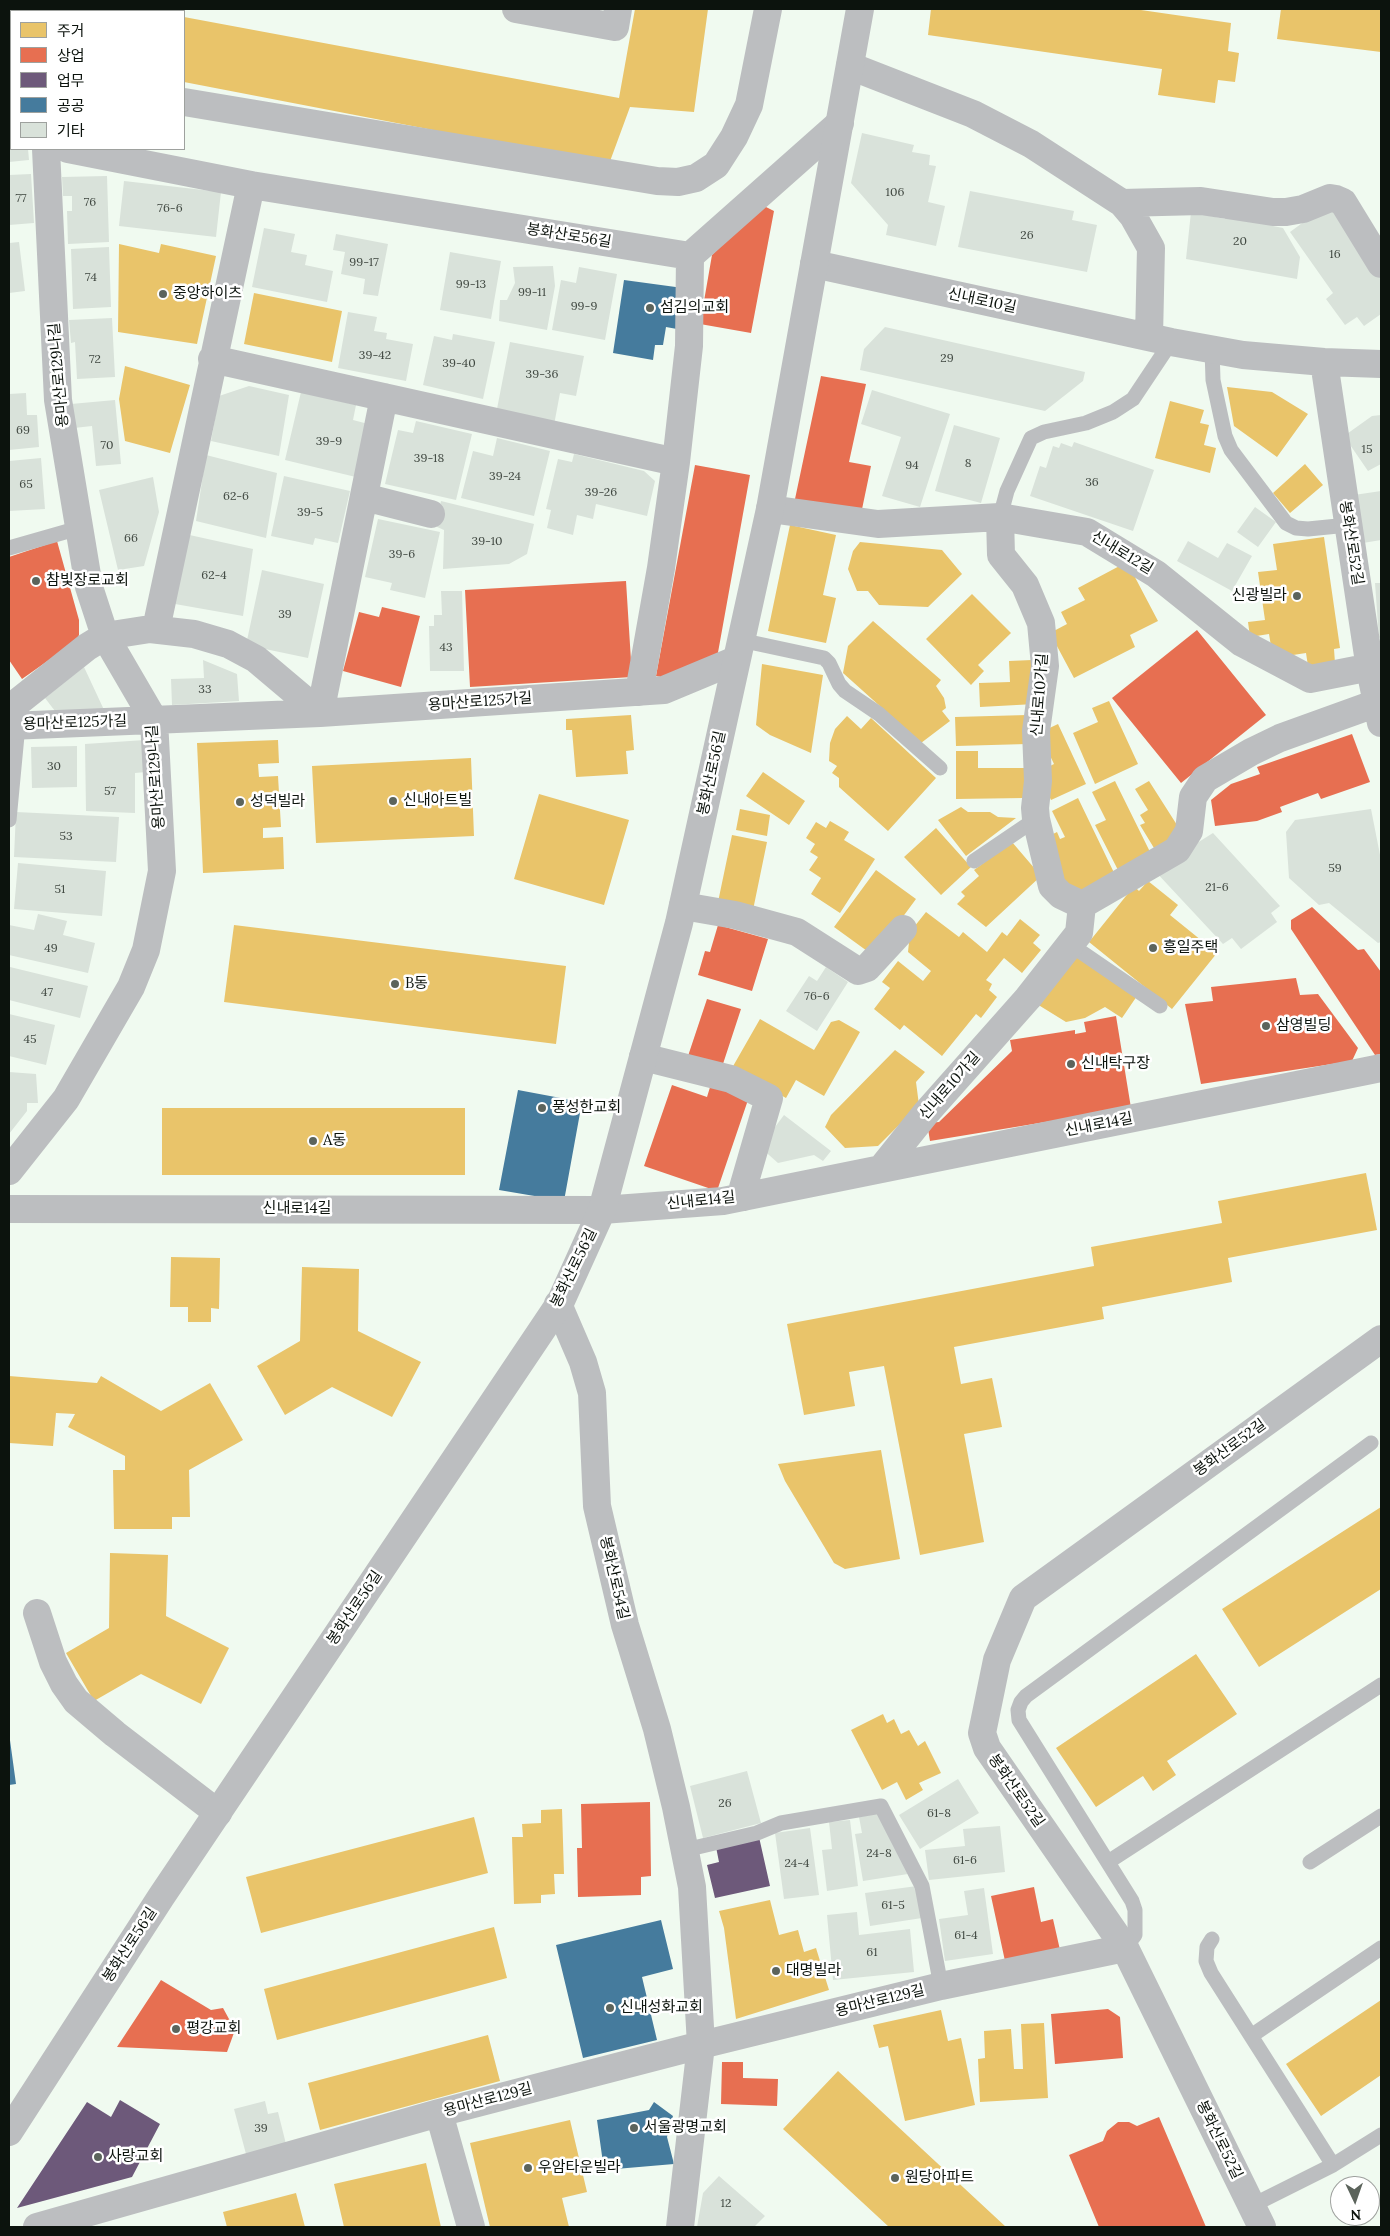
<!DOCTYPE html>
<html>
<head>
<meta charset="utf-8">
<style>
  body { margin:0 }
  #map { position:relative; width:1390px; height:2236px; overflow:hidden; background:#f0faf0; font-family:Lora,"Noto Sans KR",serif }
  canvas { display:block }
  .frame { position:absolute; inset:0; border:10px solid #0c130d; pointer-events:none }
  .legend { position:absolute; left:10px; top:10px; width:175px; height:140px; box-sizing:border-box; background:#fff; border:1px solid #9ea19e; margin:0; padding:6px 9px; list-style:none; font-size:15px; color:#0c130d }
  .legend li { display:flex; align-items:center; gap:10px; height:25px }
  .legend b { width:25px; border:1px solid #9ea19e }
  .north { position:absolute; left:1330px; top:2176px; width:50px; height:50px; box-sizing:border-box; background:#fff; border:1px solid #9ea19e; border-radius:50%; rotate:177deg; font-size:14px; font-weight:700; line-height:20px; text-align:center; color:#0c130d }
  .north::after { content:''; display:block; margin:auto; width:18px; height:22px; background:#5c645c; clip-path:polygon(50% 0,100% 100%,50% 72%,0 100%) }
</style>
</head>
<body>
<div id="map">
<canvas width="1390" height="2236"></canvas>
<div class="frame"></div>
<ul class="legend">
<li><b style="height:14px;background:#e9c46a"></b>주거</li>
<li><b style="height:14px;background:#e76f51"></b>상업</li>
<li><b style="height:14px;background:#6d597a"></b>업무</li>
<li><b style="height:14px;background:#457b9d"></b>공공</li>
<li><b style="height:14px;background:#d9e2da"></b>기타</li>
</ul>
<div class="north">N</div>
</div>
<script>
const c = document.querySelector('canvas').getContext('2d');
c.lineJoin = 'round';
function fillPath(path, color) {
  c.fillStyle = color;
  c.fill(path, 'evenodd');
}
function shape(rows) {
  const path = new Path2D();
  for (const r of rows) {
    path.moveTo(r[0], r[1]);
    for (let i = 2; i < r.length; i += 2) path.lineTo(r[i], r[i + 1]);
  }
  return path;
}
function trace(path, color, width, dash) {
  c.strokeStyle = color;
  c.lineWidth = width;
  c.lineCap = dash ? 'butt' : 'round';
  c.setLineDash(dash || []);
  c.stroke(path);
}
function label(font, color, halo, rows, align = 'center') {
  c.font = font + ' Lora,"Noto Sans KR",serif';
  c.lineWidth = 5;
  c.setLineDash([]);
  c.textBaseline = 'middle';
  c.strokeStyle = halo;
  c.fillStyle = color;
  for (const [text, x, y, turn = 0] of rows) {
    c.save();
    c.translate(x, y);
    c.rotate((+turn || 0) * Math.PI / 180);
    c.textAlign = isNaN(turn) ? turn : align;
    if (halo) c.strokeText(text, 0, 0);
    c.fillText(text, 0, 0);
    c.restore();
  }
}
const homes = shape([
  [635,9,708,9,694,112,630,107,609,164,184,82,184,17,619,98],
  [931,9,1134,9,1231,23,1228,51,1239,53,1235,82,1218,80,1215,103,1158,95,1162,69,928,35],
  [1281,9,1381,9,1381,52,1277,39],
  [119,244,159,253,161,244,216,256,197,344,118,332],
  [254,293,342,311,332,362,244,344],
  [125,366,190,385,170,453,125,441,119,399],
  [1227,387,1272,392,1308,414,1277,457,1234,426],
  [1170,401,1204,410,1200,423,1209,425,1204,445,1216,448,1210,473,1155,458],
  [1305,464,1323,485,1290,513,1273,493],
  [790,525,836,535,823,595,836,598,826,643,768,631],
  [1324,537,1340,648,1334,649,1335,663,1308,666,1306,653,1280,657,1272,652,1269,634,1250,637,1248,622,1265,620,1258,572,1277,570,1273,544],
  [860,542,942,550,962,574,928,607,879,605,868,591,857,591,848,569,853,551],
  [1127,562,1158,621,1130,635,1135,647,1074,678,1050,633,1067,624,1061,612,1085,600,1078,588],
  [972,594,1011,633,978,665,984,671,971,685,926,639],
  [873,621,941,680,936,686,944,698,946,708,942,711,950,721,921,743,843,673,848,646],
  [1032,660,1035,704,980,707,979,683,1010,682,1009,661],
  [762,664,823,675,811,753,770,735,756,725],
  [1109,701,1138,764,1095,784,1073,733,1098,722,1092,708],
  [631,715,634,750,626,751,628,774,576,777,572,730,566,730,566,719],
  [1027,715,1027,744,956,746,955,717],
  [847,716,861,729,871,718,936,778,888,831,839,787,839,778,832,773,837,766,829,761,830,743,835,729],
  [1058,724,1086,784,1051,800,1038,772,1054,764,1039,733],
  [278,740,279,763,258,764,259,777,278,776,281,827,263,828,263,838,283,837,284,869,203,873,197,743],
  [956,751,978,751,978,768,1024,768,1024,798,956,799],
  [471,758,474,836,316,843,312,766],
  [763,772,805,801,789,825,746,796],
  [1115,781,1153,858,1120,874,1095,825,1106,820,1092,792],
  [1149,781,1184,836,1157,853,1140,825,1145,823,1140,815,1148,810,1135,789],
  [539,794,629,820,604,905,514,879],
  [1078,798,1118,881,1079,899,1068,891,1043,839,1057,832,1060,839,1065,837,1052,811],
  [961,807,968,812,990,812,998,817,1016,818,966,856,938,820],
  [740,809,770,815,767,836,736,830],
  [830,821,849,832,844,840,875,859,840,913,811,894,821,878,809,870,818,857,810,852,815,844,806,838,816,822,826,828],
  [936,828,971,867,941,895,904,857],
  [732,835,767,842,753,910,718,902],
  [1012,842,1041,876,986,927,957,904,965,896,961,892,979,876,974,870],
  [876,870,916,899,874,956,834,927],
  [1148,881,1178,905,1170,915,1217,953,1172,1009,1089,942,1134,886,1139,891],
  [926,912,959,937,963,932,987,952,1002,932,1007,936,1020,919,1040,935,1033,943,1041,950,1022,973,1004,958,986,980,992,984,989,990,997,997,981,1018,976,1014,942,1056,904,1025,900,1030,874,1009,890,988,882,982,898,961,923,981,931,971,908,952,910,932],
  [234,925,566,966,556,1044,224,1002],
  [1071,950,1137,996,1122,1018,1105,1007,1085,1018,1066,1022,1032,1001],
  [760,1019,814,1050,831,1022,839,1020,860,1032,824,1096,796,1080,786,1098,732,1068],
  [895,1050,925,1072,916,1082,919,1105,878,1146,845,1148,825,1127,831,1115],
  [162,1108,465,1108,465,1175,162,1175],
  [1366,1173,1377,1230,1228,1258,1232,1282,1102,1307,1104,1319,954,1347,961,1384,992,1378,1002,1427,964,1434,984,1542,920,1555,884,1366,849,1372,855,1406,804,1415,787,1324,1094,1266,1091,1247,1222,1223,1218,1201],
  [171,1257,220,1258,219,1309,211,1308,211,1322,188,1322,188,1307,170,1307],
  [302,1267,359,1269,358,1331,421,1362,392,1417,332,1387,285,1415,257,1366,300,1341],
  [9,1376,97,1383,101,1376,161,1411,210,1383,243,1440,189,1470,190,1517,172,1517,172,1529,114,1529,113,1470,125,1470,125,1456,68,1427,75,1414,56,1413,53,1446,9,1443],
  [881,1450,900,1559,845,1569,834,1563,785,1481,778,1464],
  [1381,1507,1381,1589,1259,1667,1222,1609],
  [110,1553,168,1555,166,1616,229,1648,201,1704,141,1674,94,1701,66,1653,109,1628],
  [1196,1654,1237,1714,1167,1761,1176,1775,1153,1791,1143,1776,1096,1807,1056,1748],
  [883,1714,887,1723,894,1719,901,1734,909,1730,918,1746,925,1741,941,1773,919,1783,923,1790,906,1800,897,1782,882,1790,851,1730],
  [562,1809,564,1874,554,1874,555,1894,541,1895,541,1903,514,1904,512,1837,523,1837,522,1824,541,1823,541,1810],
  [474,1817,488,1873,261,1933,246,1877],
  [770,1900,779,1935,798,1930,804,1952,816,1948,829,1990,736,2019,724,1928,719,1911],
  [494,1927,507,1978,277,2040,264,1989],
  [1381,2000,1381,2075,1321,2116,1286,2064],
  [941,2010,948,2041,961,2038,975,2105,905,2121,888,2046,879,2048,873,2025],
  [1044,2023,1048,2098,980,2102,978,2059,985,2058,984,2031,1011,2029,1014,2069,1023,2069,1021,2024],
  [488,2035,500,2081,320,2130,308,2083],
  [838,2071,1006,2227,889,2227,783,2129],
  [570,2120,587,2192,562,2198,569,2227,490,2227,470,2143],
  [426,2163,441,2227,344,2227,334,2184],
  [296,2193,305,2227,227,2227,223,2212]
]);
const shops = shape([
  [760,204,774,211,751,333,700,324,712,255],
  [821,376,866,384,849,462,871,466,861,514,795,499],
  [695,465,750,475,717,658,665,678,656,676],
  [57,541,79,620,79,635,76,641,22,679,9,660,9,557],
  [626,581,632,677,470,687,465,590],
  [382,607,420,616,401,687,343,671,359,612,379,617],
  [1197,630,1266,715,1181,783,1112,698],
  [1352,734,1370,782,1321,799,1318,793,1280,807,1282,812,1257,821,1215,826,1211,800,1231,784,1260,774,1257,767],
  [1312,907,1358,950,1364,949,1381,972,1381,1054,1375,1055,1291,929,1291,920],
  [718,925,768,939,752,991,698,975,705,951,710,952],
  [1296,978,1300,995,1318,994,1358,1048,1352,1061,1201,1084,1185,1004,1213,1001,1211,987],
  [707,999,741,1009,721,1070,687,1059],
  [1116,1016,1131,1108,930,1141,927,1123,939,1122,1012,1051,1010,1040,1075,1030,1075,1034,1086,1032,1084,1022],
  [711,1084,749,1097,717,1191,644,1166,672,1085,707,1097],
  [650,1802,651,1876,641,1877,641,1895,578,1897,577,1848,582,1848,581,1804],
  [1034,1887,1041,1922,1053,1919,1060,1950,1005,1961,991,1896],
  [161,1980,211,2010,223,2008,235,2030,227,2052,117,2047],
  [1108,2009,1120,2017,1123,2058,1055,2064,1051,2014],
  [722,2062,743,2062,743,2078,778,2079,777,2106,721,2104],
  [1159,2117,1206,2227,1099,2227,1069,2155,1103,2141,1107,2131,1118,2122,1129,2122,1137,2126]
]);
const offices = shape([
  [759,1837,770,1886,715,1898,707,1865,719,1862,716,1847],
  [120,2100,160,2124,132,2177,17,2208,87,2102,111,2117]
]);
const public = shape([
  [9,76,11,76,11,116,9,116],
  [624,280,683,288,677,329,666,327,663,345,655,345,653,360,613,353],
  [518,1090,582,1102,564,1201,499,1190],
  [9,1733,16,1784,9,1785],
  [661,1920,673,1969,642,1977,657,2040,583,2058,556,1945],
  [654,2102,673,2116,667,2137,674,2164,604,2170,597,2120,649,2110]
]);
const building = shape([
  [9,124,11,124,11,149,28,149,29,160,9,162],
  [862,133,914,145,912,152,930,155,929,165,936,166,928,202,945,206,936,246,886,235,888,225,851,183],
  [31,174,34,223,9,225,9,175],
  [107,176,109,242,68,244,67,211,72,211,72,196,63,196,62,177],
  [124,181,221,192,216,237,119,226],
  [970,191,1074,211,1072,220,1097,225,1087,272,958,247],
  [1328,204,1381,279,1381,314,1364,326,1357,317,1345,325,1326,299,1333,293,1290,232],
  [1191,212,1225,219,1226,214,1272,222,1273,226,1283,228,1300,257,1297,279,1186,259],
  [264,228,295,234,291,252,307,255,305,265,333,271,327,302,252,287],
  [336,234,388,244,378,296,363,294,365,279,341,274,345,252,333,250],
  [19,242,25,291,9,293,9,243],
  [109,247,111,307,73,309,71,249],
  [450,252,501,261,491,319,440,310],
  [553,266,555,286,547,330,499,321,500,300,507,300,515,283,513,267],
  [579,267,617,274,605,340,552,330,561,280,576,283],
  [348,312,377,317,374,331,387,333,386,339,413,344,406,381,338,368],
  [112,318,115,377,77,379,75,342,71,343,69,320],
  [885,327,1085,372,1083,381,1045,411,860,370,864,349],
  [453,334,495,342,483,399,423,385,434,336,452,340],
  [510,342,584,356,576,396,560,393,554,425,496,414],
  [249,386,289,395,279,456,211,441,219,396],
  [872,390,950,414,920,507,882,496,901,437,861,424],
  [301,392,356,405,353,420,372,425,360,478,285,460],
  [26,393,27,415,37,415,39,447,9,450,9,394],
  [115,400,121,464,96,466,92,426,74,428,71,404],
  [1381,415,1381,464,1368,471,1344,436,1372,416],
  [416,421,472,434,456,500,385,484,398,430,413,433],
  [954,425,1000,438,981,503,935,491],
  [497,438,550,451,534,516,461,498,473,451,493,456],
  [1074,442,1154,470,1133,531,1030,496,1040,466,1046,468,1053,446,1059,448,1061,443,1072,447],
  [574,454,644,471,655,481,647,516,596,504,593,519,577,515,573,535,547,528,551,510,546,509,558,459,572,462],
  [206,455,277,473,266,538,196,521],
  [41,458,45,509,9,511,9,461],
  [284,476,350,491,338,543,315,538,313,545,271,536],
  [153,477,159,512,144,566,118,570,99,490],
  [1381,491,1381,540,1363,543,1354,495],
  [441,501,534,524,527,554,509,564,443,569,444,530,435,526],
  [1255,507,1276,522,1258,547,1237,532],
  [378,519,440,532,425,598,390,590,392,583,365,577],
  [185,534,253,549,243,616,175,604],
  [1188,541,1218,558,1227,543,1252,556,1232,591,1177,561],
  [262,570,324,584,308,658,246,645],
  [1375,583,1381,583,1381,637,1379,638],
  [441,591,462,591,464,671,430,671,429,626,434,626,434,615,442,615],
  [203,660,237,674,239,701,172,705,171,679,204,678],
  [84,667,105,712,58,715,45,698],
  [145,740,146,772,135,773,135,813,86,811,85,744],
  [77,746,77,787,32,788,31,747],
  [1371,809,1381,860,1381,942,1378,943,1329,903,1319,905,1289,878,1286,832,1295,820],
  [16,812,119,817,116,862,14,857],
  [1213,833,1280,906,1271,913,1277,922,1241,949,1232,938,1223,944,1154,870],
  [18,863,106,871,102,916,14,909],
  [38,914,67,921,63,935,95,943,88,973,9,955,9,925,34,930],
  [10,967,88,986,80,1018,9,1000],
  [826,967,848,982,817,1031,786,1011,809,976,817,981],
  [9,1014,55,1025,46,1065,9,1056],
  [9,1072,36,1074,38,1103,27,1103,27,1111,9,1134],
  [784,1115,831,1151,823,1161,814,1155,778,1163,760,1147],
  [747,1771,761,1823,703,1838,690,1786],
  [958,1779,979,1813,920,1849,899,1815],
  [879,1813,908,1874,863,1881,855,1834,862,1833,859,1817],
  [850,1820,858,1886,827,1891,822,1850,832,1849,829,1822],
  [1000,1826,1005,1872,929,1880,925,1850,965,1846,963,1829],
  [810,1828,819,1895,784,1899,775,1833],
  [917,1886,922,1918,870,1926,865,1893],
  [984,1888,993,1954,945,1961,939,1919,968,1915,964,1891],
  [857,1912,859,1935,910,1929,914,1972,833,1980,827,1915],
  [265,2101,268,2114,278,2112,286,2144,246,2154,234,2109],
  [719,2176,765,2216,754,2227,697,2227,703,2193]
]);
const service = shape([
  [1212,349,1213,380,1225,436,1231,450,1286,523,1296,528,1308,529,1348,525],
  [1000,517,1007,491,1031,438,1044,432,1086,423,1113,412,1133,399,1171,342],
  [9,548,79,528],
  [740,640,824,658,829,663,839,684,845,691,879,714,940,768],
  [9,820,18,725],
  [974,861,1036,819],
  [1071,945,1160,1006],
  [685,1850,757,1833,781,1823,881,1806,922,1886,941,1986],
  [1108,1862,1381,1685],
  [1310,1862,1381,1816],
  [1212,1939,1207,1947,1206,1961,1211,1973,1333,2165],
  [1125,1948,1135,1935,1135,1910,1132,1901,1019,1720,1018,1710,1021,1702,1026,1696,1371,1443],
  [1251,2036,1381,1948],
  [1251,2206,1333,2165,1381,2135]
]);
const minor = shape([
  [17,9,18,11],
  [77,9,78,11],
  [516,9,615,27,618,9],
  [850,66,973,114,1031,144,1122,203,1133,216,1151,248,1149,337],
  [184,102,657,181,678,182,696,178,716,165,734,137,749,105,768,9],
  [68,149,251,185,690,256],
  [1122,203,1201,201,1273,212,1286,212,1303,209,1330,198,1336,199,1343,202,1381,264],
  [690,256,840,123],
  [814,264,1171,342,1243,355,1324,362,1381,364],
  [212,359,676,462],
  [1324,362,1370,669,1381,723],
  [364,497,431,514],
  [770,509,878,524,1000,517,1087,532,1156,574,1242,643,1310,679,1381,665],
  [156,629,251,185],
  [639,692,661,568,676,462,689,346,690,256],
  [9,709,87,647,105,636,150,629,194,634,228,644,256,659,320,713,384,397],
  [9,726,320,713,664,690,736,660],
  [1082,905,1177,850,1189,831,1193,797,1205,779,1251,752,1280,738,1377,703],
  [683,906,735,915,797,932,858,971,867,968,903,929],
  [643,1057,731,1079,769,1098,743,1188,744,1197],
  [881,1169,926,1113,1028,998,1079,933,1082,905,1061,895,1052,886,1036,819,1035,808,1038,781,1036,731,1045,666,1041,623,1025,585,1001,555,1000,517],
  [9,1171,66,1099,131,987,146,950,162,871,154,720,105,636,89,587,58,400,46,149],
  [9,1209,602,1210,723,1201,1381,1068],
  [558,1304,583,1362,592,1393,597,1506,625,1625,657,1729,676,1807,692,1887,701,2045,680,2227],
  [37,1613,53,1662,64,1684,76,1701,115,1734,218,1813],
  [439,2113,471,2227],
  [37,2227,439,2113,701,2045,941,1986,1125,1948],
  [1262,2227,1125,1948,987,1748,982,1733,997,1660,1023,1598,1381,1339]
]);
const tertiary = shape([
  [9,2132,161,1897,560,1303,602,1210,679,923,770,509,860,9]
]);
const markers = [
  [163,294,5,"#5c645c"],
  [650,308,5,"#5c645c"],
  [36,581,5,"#5c645c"],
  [1297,596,5,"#5c645c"],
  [393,801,5,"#5c645c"],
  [240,802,5,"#5c645c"],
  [1153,948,5,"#5c645c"],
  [395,984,5,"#5c645c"],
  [1266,1026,5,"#5c645c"],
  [1071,1064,5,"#5c645c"],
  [542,1108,5,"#5c645c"],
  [313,1141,5,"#5c645c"],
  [776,1971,5,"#5c645c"],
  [610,2008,5,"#5c645c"],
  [176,2029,5,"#5c645c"],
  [634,2128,5,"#5c645c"],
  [98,2157,5,"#5c645c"],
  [528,2168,5,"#5c645c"],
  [895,2178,5,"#5c645c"]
];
const numberNames = [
  ["106",895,193],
  ["77",21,199],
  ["76",90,203],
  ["76-6",170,209],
  ["26",1027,236],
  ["20",1240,242],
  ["16",1335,255],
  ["99-17",364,263],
  ["74",91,278],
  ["99-13",471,285],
  ["99-11",532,293],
  ["99-9",584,307],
  ["39-42",375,356],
  ["29",947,359],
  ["72",95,360],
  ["39-40",459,364],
  ["39-36",542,375],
  ["69",23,431],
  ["39-9",329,442],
  ["70",107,446],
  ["15",1367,450],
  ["39-18",429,459],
  ["8",968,464],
  ["94",912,466],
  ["39-24",505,477],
  ["36",1092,483],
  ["65",26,485],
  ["39-26",601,493],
  ["62-6",236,497],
  ["39-5",310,513],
  ["66",131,539],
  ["39-10",487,542],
  ["39-6",402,555],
  ["62-4",214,576],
  ["39",285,615],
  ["43",446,648],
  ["33",205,690],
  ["30",54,767],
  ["57",110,792],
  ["53",66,837],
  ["59",1335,869],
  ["21-6",1217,888],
  ["51",60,890],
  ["49",51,949],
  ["47",47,993],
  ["76-6",817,997],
  ["45",30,1040],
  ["26",725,1804],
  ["61-8",939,1814],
  ["24-8",879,1854],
  ["61-6",965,1861],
  ["24-4",797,1864],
  ["61-5",893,1906],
  ["61-4",966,1936],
  ["61",872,1953],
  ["39",261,2129],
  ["12",726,2204]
];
const streetNames = [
  ["봉화산로56길",569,236,9],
  ["신내로10길",982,301,12],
  ["용마산로129나길",59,375,-95],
  ["봉화산로52길",1351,543,81],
  ["신내로12길",1122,553,31],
  ["신내로10가길",1040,695,-86],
  ["용마산로125가길",480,702,-4],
  ["용마산로125가길",75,723,-2],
  ["봉화산로56길",712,773,-78],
  ["용마산로129나길",156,777,-94],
  ["신내로10가길",950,1086,-49],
  ["신내로14길",1099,1125,-11],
  ["신내로14길",701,1201,-6],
  ["신내로14길",297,1209],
  ["봉화산로56길",574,1268,-64],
  ["봉화산로52길",1230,1448,-36],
  ["봉화산로54길",614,1578,77],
  ["봉화산로56길",355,1608,-56],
  ["봉화산로52길",1016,1791,55],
  ["봉화산로56길",130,1945,-57],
  ["용마산로129길",880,2001,-14],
  ["용마산로129길",488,2100,-15],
  ["봉화산로52길",1219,2140,64]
];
const poiNames = [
  ["중앙하이츠",173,294],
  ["섬김의교회",660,308],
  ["참빛장로교회",46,581],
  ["신광빌라",1287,596,"right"],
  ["신내아트빌",403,801],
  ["성덕빌라",250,802],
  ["흥일주택",1163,948],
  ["B동",405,984],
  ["삼영빌딩",1276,1026],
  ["신내탁구장",1081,1064],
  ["풍성한교회",552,1108],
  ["A동",323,1141],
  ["대명빌라",786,1971],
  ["신내성화교회",620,2008],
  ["평강교회",186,2029],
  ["서울광명교회",644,2128],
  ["사랑교회",108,2157],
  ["우암타운빌라",538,2168],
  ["원당아파트",905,2178]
];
fillPath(homes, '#e9c46a');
fillPath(shops, '#e76f51');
fillPath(offices, '#6d597a');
fillPath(public, '#457b9d');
fillPath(building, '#d9e2da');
trace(service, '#bcbec0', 15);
trace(minor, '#bcbec0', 28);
trace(tertiary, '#bcbec0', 28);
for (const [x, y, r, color] of markers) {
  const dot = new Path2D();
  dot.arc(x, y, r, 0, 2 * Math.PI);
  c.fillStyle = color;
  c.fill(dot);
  trace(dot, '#fff', 2);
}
label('12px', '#404841', null, numberNames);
label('15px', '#0c130d', '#fff', streetNames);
label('15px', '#0c130d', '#fff', poiNames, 'left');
</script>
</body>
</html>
